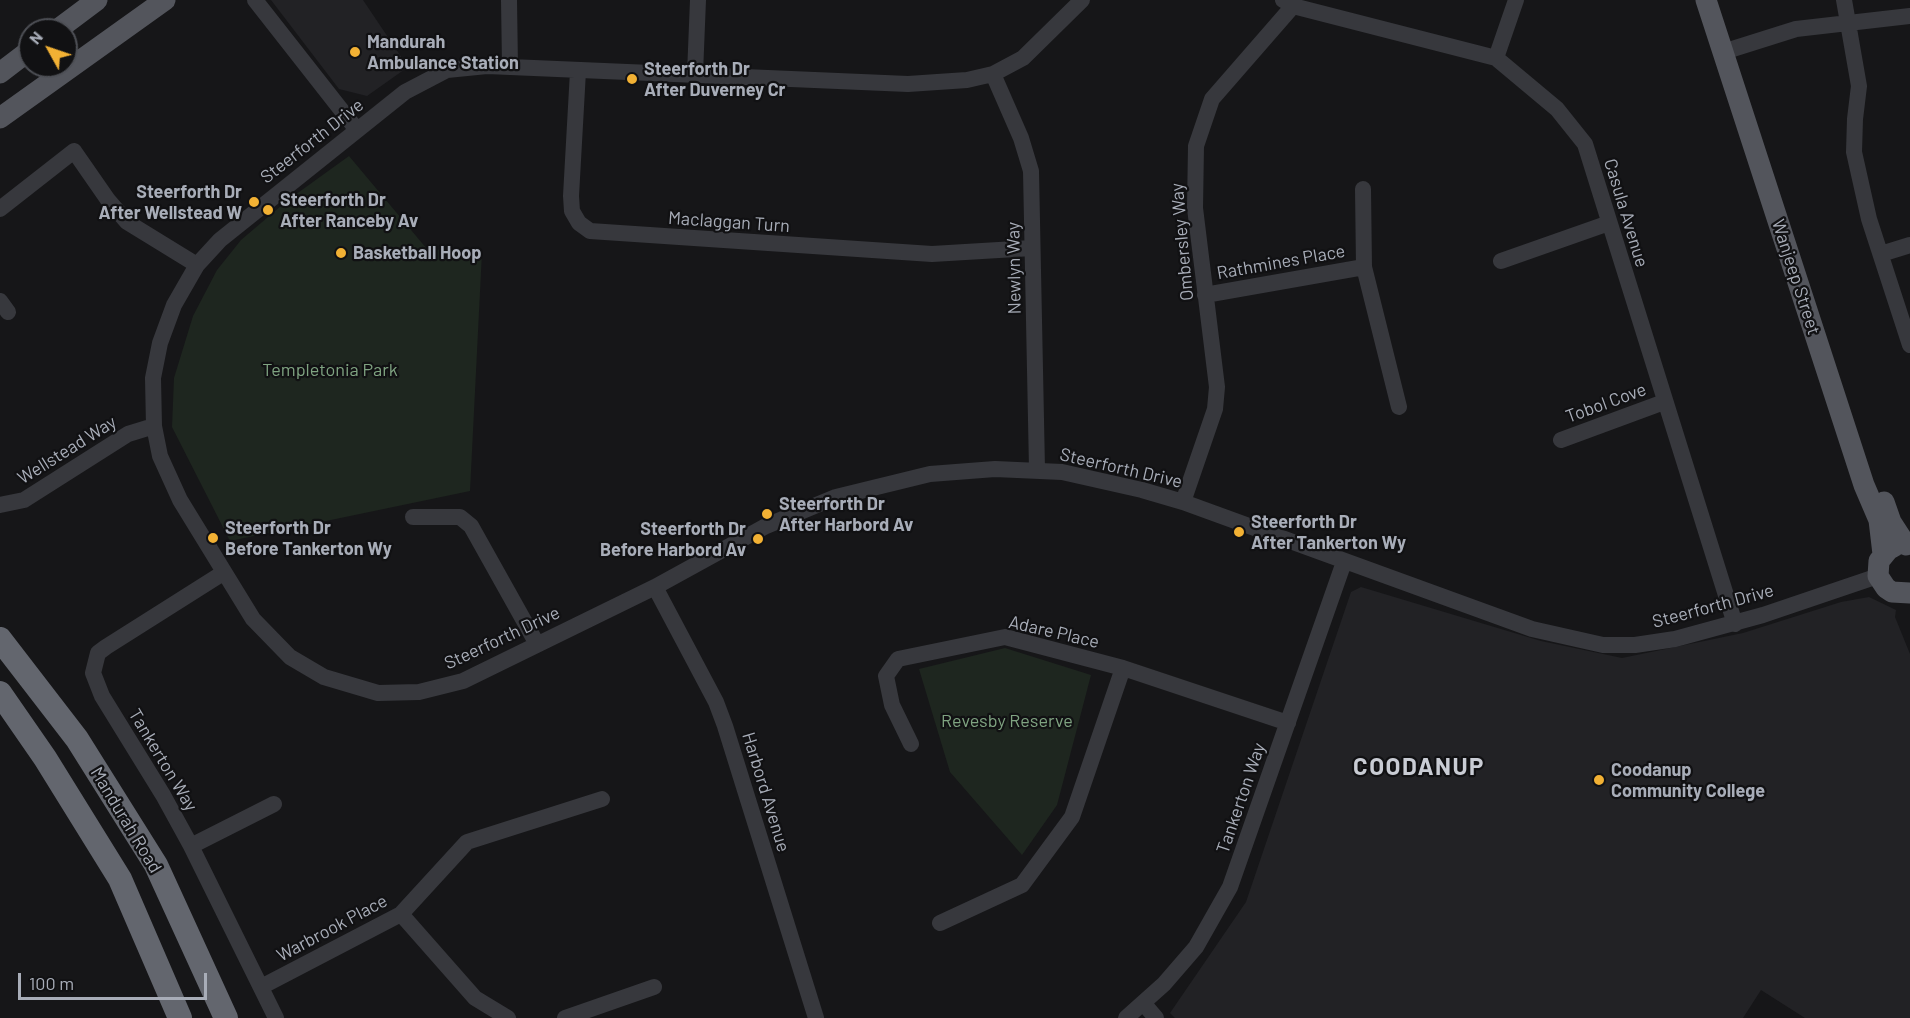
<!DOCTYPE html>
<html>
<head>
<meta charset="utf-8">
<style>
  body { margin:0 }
  #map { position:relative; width:1910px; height:1018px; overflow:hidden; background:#161618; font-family:Barlow,sans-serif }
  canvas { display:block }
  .north { position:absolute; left:18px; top:18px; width:60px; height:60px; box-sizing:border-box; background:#111113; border:2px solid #4d4f55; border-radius:50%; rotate:310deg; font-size:16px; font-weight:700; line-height:24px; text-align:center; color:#a8adb8 }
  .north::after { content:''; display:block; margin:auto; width:21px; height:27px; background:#f2b134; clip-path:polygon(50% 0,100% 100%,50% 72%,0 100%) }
  .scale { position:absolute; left:18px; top:973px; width:189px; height:27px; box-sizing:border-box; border:3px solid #a8adb8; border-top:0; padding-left:8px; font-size:18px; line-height:21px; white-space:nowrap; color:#a8adb8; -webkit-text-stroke:4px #111113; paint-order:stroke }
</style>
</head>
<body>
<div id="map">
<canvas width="1910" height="1018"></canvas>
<div class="north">N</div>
<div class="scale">100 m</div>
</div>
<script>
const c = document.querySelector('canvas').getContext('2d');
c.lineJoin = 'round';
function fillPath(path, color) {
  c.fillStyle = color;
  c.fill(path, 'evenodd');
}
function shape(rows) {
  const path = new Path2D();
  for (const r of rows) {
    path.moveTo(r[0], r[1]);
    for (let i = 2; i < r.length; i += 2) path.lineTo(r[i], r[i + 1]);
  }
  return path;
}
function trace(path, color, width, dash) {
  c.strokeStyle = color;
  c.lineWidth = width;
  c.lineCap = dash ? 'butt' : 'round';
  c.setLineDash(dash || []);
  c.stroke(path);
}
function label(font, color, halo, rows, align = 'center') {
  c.font = font + ' Barlow,sans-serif';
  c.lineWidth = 4.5;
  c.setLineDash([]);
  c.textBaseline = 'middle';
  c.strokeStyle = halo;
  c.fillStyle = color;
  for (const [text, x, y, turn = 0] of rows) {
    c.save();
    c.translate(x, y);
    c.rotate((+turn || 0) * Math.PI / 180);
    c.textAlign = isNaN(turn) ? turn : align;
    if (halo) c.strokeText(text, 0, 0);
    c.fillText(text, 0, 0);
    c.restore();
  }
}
const built = shape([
  [271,0,363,0,408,67,367,96,339,89],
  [1361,587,1541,641,1622,658,1743,633,1841,602,1869,597,1896,610,1895,617,1910,654,1910,1018,1805,1018,1761,990,1743,1018,1175,1018,1170,1013,1246,902,1351,592]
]);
const green = shape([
  [349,156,427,249,482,252,470,491,230,541,172,427,174,378,193,316,217,270,241,240,288,200],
  [1005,648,1091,675,1057,805,1022,855,950,772,919,669]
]);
const minor = shape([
  [255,0,357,130],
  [509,0,510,66],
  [1082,0,1023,58,993,74,967,80,908,84,487,66,447,70,405,92,220,240,197,265,174,305,160,343,153,378,154,426,160,456,180,500,253,619,290,657,324,677,378,693,419,692,463,681,655,587,766,526,836,497,930,474,995,469,1062,472,1142,490,1183,502,1532,629,1603,645,1635,645,1675,639,1763,615,1878,576],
  [1283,0,1293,6,1496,58,1557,109,1585,144,1735,624],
  [1844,0,1859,86,1855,119,1854,152,1869,219,1910,345],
  [1723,52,1796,29,1910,16],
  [1496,58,1516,0],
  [578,71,571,196,572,211,579,223,590,231,932,254,1032,248],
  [695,74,698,0],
  [993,74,1021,138,1031,171,1037,469],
  [1363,189,1364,267,1399,407],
  [0,209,74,151,108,200,127,222,197,265],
  [1881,254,1910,245],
  [1501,261,1609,223],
  [1205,295,1364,267],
  [0,301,8,312],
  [1561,440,1664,402],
  [1183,502,1215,409,1217,387,1195,208,1196,146,1212,99,1293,6],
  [0,505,24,500,128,434,154,426],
  [413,517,460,517,471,526,537,644],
  [223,573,106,647,98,653,93,673,102,696,163,795,191,846,276,1018],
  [655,587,716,702,725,726,816,1018],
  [911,744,892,705,886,676,898,659,1005,637,1123,668,1288,723],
  [191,846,274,804],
  [401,914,475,998,508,1018],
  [940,923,1022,885,1072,817,1123,668],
  [261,987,401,914,467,842,602,799],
  [1144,1004,1156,1018],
  [565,1018,654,987],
  [1126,1018,1164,984,1196,947,1230,887,1344,562]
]);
const major = shape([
  [1706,0,1864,485,1879,520,1883,554],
  [57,30,97,0],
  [0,73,30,50],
  [0,118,165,0],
  [1884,502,1891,522,1906,545],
  [1895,546,1888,550,1879,561,1878,576,1886,588,1892,592,1910,593]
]);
const highway = shape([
  [0,639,77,739,156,865,226,1018],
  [0,693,45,758,120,879,180,1018]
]);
const markers = [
  [355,52,6,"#f2b134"],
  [632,79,6,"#f2b134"],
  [254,202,6,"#f2b134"],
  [268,210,6,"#f2b134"],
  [341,253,6,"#f2b134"],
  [767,514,6,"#f2b134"],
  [1239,532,6,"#f2b134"],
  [213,538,6,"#f2b134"],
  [758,539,6,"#f2b134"],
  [1599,780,6,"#f2b134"]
];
const poiNames = [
  ["Mandurah",367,42],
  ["Ambulance Station",367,63],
  ["Steerforth Dr",644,69],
  ["After Duverney Cr",644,90],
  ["Steerforth Dr",242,192,"right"],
  ["After Wellstead W",242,213,"right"],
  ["Steerforth Dr",280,200],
  ["After Ranceby Av",280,221],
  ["Basketball Hoop",353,253],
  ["Steerforth Dr",779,504],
  ["After Harbord Av",779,525],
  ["Steerforth Dr",1251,522],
  ["After Tankerton Wy",1251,543],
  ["Steerforth Dr",225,528],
  ["Before Tankerton Wy",225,549],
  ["Steerforth Dr",746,529,"right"],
  ["Before Harbord Av",746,550,"right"],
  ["Coodanup",1611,770],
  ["Community College",1611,791]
];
const streetNames = [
  ["Steerforth Drive",312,141,-38],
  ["Casula Avenue",1626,213,73],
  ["Maclaggan Turn",729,222,4],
  ["Ombersley Way",1182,242,-95],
  ["Rathmines Place",1281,262,-10],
  ["Newlyn Way",1014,268,-91],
  ["Wanjeep Street",1796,277,72],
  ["Tobol Cove",1606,403,-20],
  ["Wellstead Way",67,450,-32],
  ["Steerforth Drive",1121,468,13],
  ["Steerforth Drive",1713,606,-15],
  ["Adare Place",1054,632,13],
  ["Steerforth Drive",502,638,-25],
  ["Tankerton Way",163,760,59],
  ["Harbord Avenue",766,792,73],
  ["Tankerton Way",1241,798,-71],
  ["Mandurah Road",126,820,59],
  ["Warbrook Place",332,928,-28]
];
const parkNames = [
  ["Templetonia Park",330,370],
  ["Revesby Reserve",1007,721]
];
const districtNames = [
  ["COODANUP",1419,767]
];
fillPath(built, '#222225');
fillPath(green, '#1e261f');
trace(minor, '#37383d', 16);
trace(major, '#53555c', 21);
trace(highway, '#63666e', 24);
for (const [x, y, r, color] of markers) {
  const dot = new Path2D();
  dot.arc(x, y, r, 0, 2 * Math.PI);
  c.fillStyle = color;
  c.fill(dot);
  trace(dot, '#111113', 2);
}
label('bold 18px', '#a8adb8', '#111113', poiNames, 'left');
label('18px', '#a8adb8', '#111113', streetNames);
label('18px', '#7fa381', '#111113', parkNames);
c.letterSpacing = '1.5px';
label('bold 24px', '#c9ccd4', '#111113', districtNames);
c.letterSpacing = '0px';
</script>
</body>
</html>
